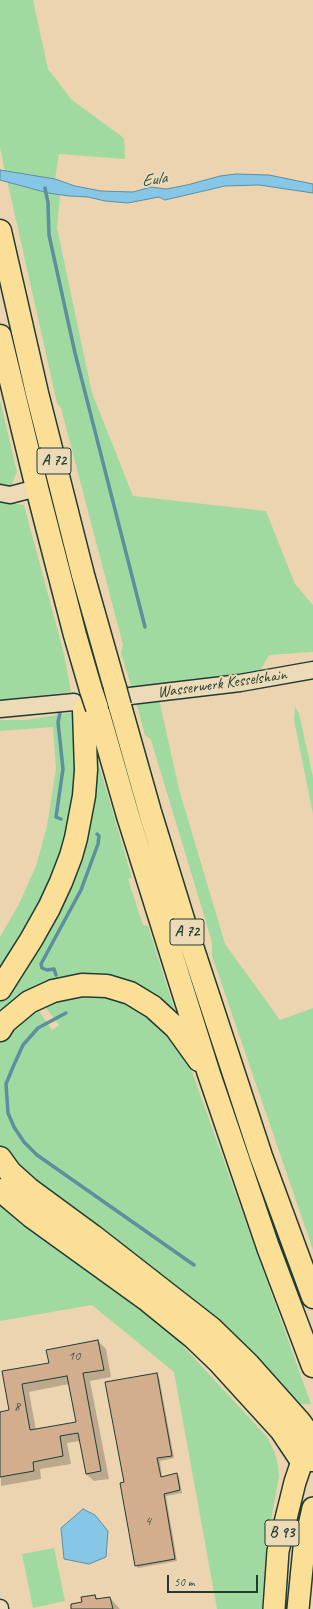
<!DOCTYPE html>
<html>
<head>
<meta charset="utf-8">
<style>
  body { margin:0 }
  #map { position:relative; width:313px; height:1609px; overflow:hidden; background:#ecd4b1; font-family:Caveat,sans-serif }
  canvas { display:block }
  .scale { position:absolute; left:167px; top:1575px; width:91px; height:18px; box-sizing:border-box; border:2px solid #1f3d34; border-top:0; padding-left:5px; font-size:12px; line-height:14px; white-space:nowrap; color:#1f3d34; -webkit-text-stroke:3px #eddab7; paint-order:stroke }
</style>
</head>
<body>
<div id="map">
<canvas width="313" height="1609"></canvas>
<div class="scale">50 m</div>
</div>
<script>
const c = document.querySelector('canvas').getContext('2d');
c.lineJoin = 'round';
function fillPath(path, color) {
  c.fillStyle = color;
  c.fill(path, 'evenodd');
}
function shape(rows) {
  const path = new Path2D();
  for (const r of rows) {
    path.moveTo(r[0], r[1]);
    for (let i = 2; i < r.length; i += 2) path.lineTo(r[i], r[i + 1]);
  }
  return path;
}
function trace(path, color, width, dash) {
  c.strokeStyle = color;
  c.lineWidth = width;
  c.lineCap = dash ? 'butt' : 'round';
  c.setLineDash(dash || []);
  c.stroke(path);
}
function label(font, color, halo, rows, align = 'center') {
  c.font = font + ' Caveat,sans-serif';
  c.lineWidth = 4;
  c.setLineDash([]);
  c.textBaseline = 'middle';
  c.strokeStyle = halo;
  c.fillStyle = color;
  for (const [text, x, y, turn = 0] of rows) {
    c.save();
    c.translate(x, y);
    c.rotate((+turn || 0) * Math.PI / 180);
    c.textAlign = isNaN(turn) ? turn : align;
    if (halo) c.strokeText(text, 0, 0);
    c.fillText(text, 0, 0);
    c.restore();
  }
}
const green = shape([
  [0,0,33,0,48,69,72,100,124,138,125,159,59,154,55,179,5,171,0,148],
  [7,180,36,190,60,195,57,228,92,393,133,496,266,511,295,584,313,605,313,652,269,655,260,671,132,689,121,653,123,645,61,408,57,403],
  [0,400,17,472,12,484,4,490,0,489],
  [0,501,24,505,64,654,71,692,0,700],
  [159,699,179,789,225,944,280,1020,313,1008,313,1250,212,956,212,942,151,740,145,735,136,702],
  [295,707,299,713,313,777,313,814,294,720],
  [75,712,78,779,73,817,51,890,0,975,0,937,19,904,36,866,47,826,56,769,53,727,0,731,0,720,26,720],
  [97,758,132,878,128,879,143,925,148,926,175,1011,169,1013,106,980,0,1019,0,998,44,932,92,760],
  [94,991,138,1003,180,1045,191,1069,311,1404,301,1404,295,1401,44,1193,0,1148,0,1041,2,1037,30,1009,38,1010,52,1030,59,1025,46,1008,44,1002],
  [0,1202,129,1298,172,1334,267,1437,274,1451,278,1465,279,1476,266,1547,262,1609,217,1609,174,1372,92,1305,0,1321],
  [54,1548,65,1601,33,1608,22,1554]
]);
const water = shape([
  [0,170,55,179,75,186,101,191,133,192,151,187,166,189,187,185,220,176,236,174,269,175,313,184,313,193,259,185,225,186,165,200,159,197,128,203,105,201,88,197,69,196,48,193,0,180,0,170],
  [83,1509,95,1515,108,1531,106,1557,89,1564,64,1559,61,1528,83,1509]
]);
const shadow = shape([
  [98,1341,106,1349,111,1377,90,1381,109,1479,94,1481,86,1474,80,1441,67,1443,71,1464,40,1469,41,1479,1,1486,0,1413,10,1411,3,1372,50,1364],
  [69,1384,77,1423,36,1430,29,1392],
  [156,1374,159,1377,174,1458,160,1461,162,1477,176,1474,179,1477,182,1493,166,1496,177,1561,138,1568,136,1565,125,1483],
  [95,1596,99,1600,110,1598,120,1609,85,1609]
]);
const stream = shape([
  [45,188,48,203,49,235,75,353,145,627],
  [60,713,58,722,63,769,56,817,61,819],
  [56,975,54,969,47,970,42,968,41,964,81,890,98,844,99,836,97,834],
  [66,1013,38,1028,23,1045,13,1067,6,1084,8,1113,14,1127,24,1142,37,1155,194,1265]
]);
const building = shape([
  [98,1340,104,1370,83,1373,101,1471,86,1474,78,1433,60,1436,63,1456,33,1462,34,1471,0,1477,0,1412,9,1410,2,1371,49,1363,46,1350,98,1340],
  [67,1376,76,1422,30,1430,22,1384,67,1376],
  [157,1373,172,1456,157,1458,161,1477,177,1473,180,1490,164,1494,175,1559,135,1566,120,1483,124,1482,105,1382,157,1373],
  [95,1595,96,1599,110,1597,113,1609,71,1609,71,1604,82,1602,81,1597,95,1595]
]);
const minor = shape([
  [0,493,10,495,37,488],
  [130,696,240,683,313,670],
  [0,709,74,702],
  [0,1608,0,1609]
]);
const major = shape([
  [274,1609,278,1551,295,1482,308,1444],
  [298,1609,304,1548,313,1508]
]);
const highway = shape([
  [0,231,37,393,83,575,115,688],
  [0,336,37,488,75,635,91,690],
  [120,706,150,812,183,919,261,1156,313,1297],
  [97,708,128,816,209,1074,268,1247,313,1366],
  [0,989,31,940,49,908,61,882,71,856,76,838,84,796,86,770,84,710],
  [0,1030,5,1022,29,1002,53,991,82,985,107,986,130,993,153,1007,176,1028,199,1060],
  [0,1158,10,1172,29,1189,93,1236,211,1328,249,1365,299,1421,313,1440],
  [0,1190,31,1216,146,1299,194,1338,219,1362,281,1430,301,1460,313,1460]
]);
const highwayBridge = shape([
  [115,688,120,706],
  [91,690,97,708]
]);
const numberNames = [
  ["10",74,1356],
  ["8",17,1407],
  ["4",148,1521]
];
const shields = [
  [54,461,34],
  [187,932,34],
  [282,1533,34]
];
const shieldNames = [
  ["A 72",54,461],
  ["A 72",187,932],
  ["B 93",282,1533]
];
const streetNames = [
  ["Wasserwerk Kesselshain",222,684,-8]
];
const waterNames = [
  ["Eula",154,180,-9]
];
fillPath(green, '#a0daa0');
fillPath(water, '#86c6e6');
trace(water, '#5d8f9f', 1);
fillPath(shadow, '#0003');
trace(stream, '#5d8f9f', 3.5);
fillPath(building, '#d2ad8e');
trace(building, '#1f3d34', 1);
trace(minor, '#1f3d34', 19);
trace(major, '#1f3d34', 24);
trace(highway, '#1f3d34', 25);
trace(minor, '#eddab7', 16);
trace(major, '#fbdf96', 21);
trace(highway, '#fbdf96', 22);
trace(highwayBridge, '#1f3d34', 25, []);
trace(highwayBridge, '#fbdf96', 22);
label('14px', '#4c594a', null, numberNames);
for (const [x, y, w] of shields) {
  const box = new Path2D();
  box.roundRect(x - w / 2, y - 13, w, 26, 3);
  c.fillStyle = '#eddab7';
  c.fill(box);
  trace(box, '#1f3d34', 1);
}
label('bold 15px', '#1f3d34', null, shieldNames);
label('16px', '#1f3d34', '#eddab7', streetNames);
label('italic 17px', '#294b46', '#eddab7', waterNames);
</script>
</body>
</html>
